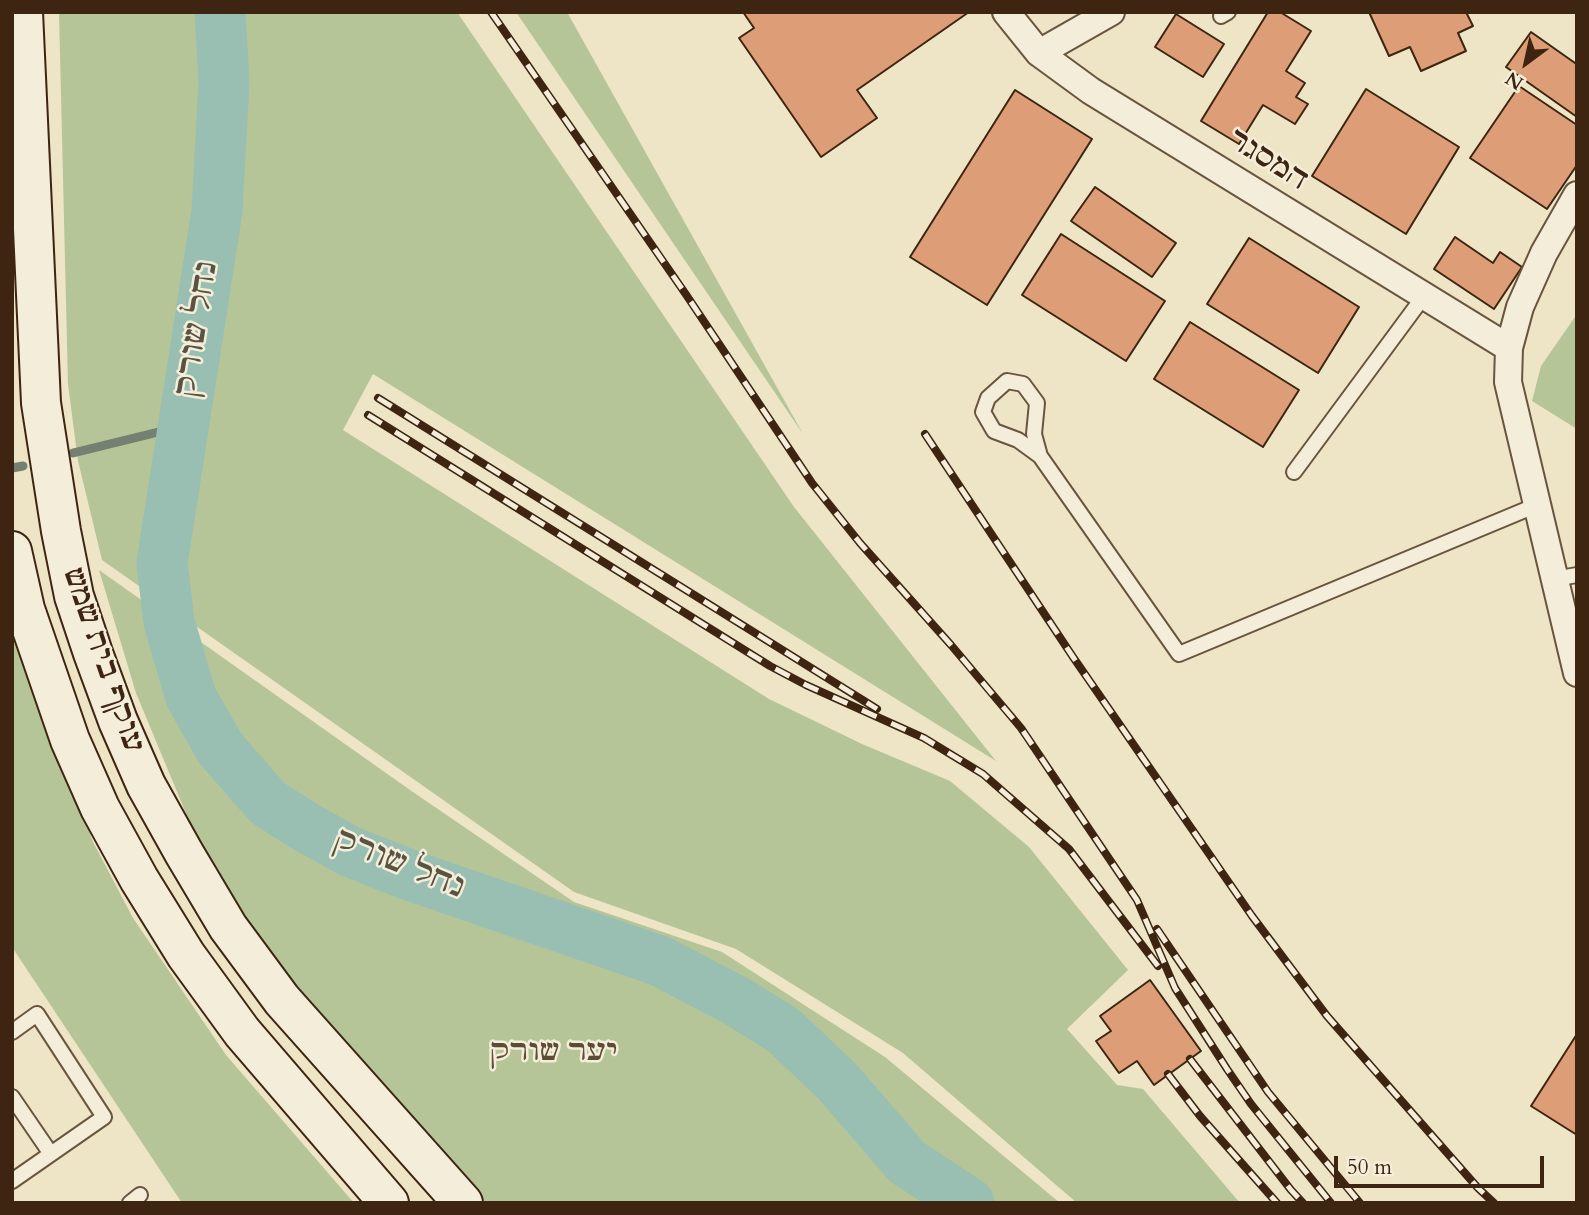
<!DOCTYPE html>
<html>
<head>
<meta charset="utf-8">
<style>
  body { margin:0 }
  #map { position:relative; width:1589px; height:1215px; overflow:hidden; background:#eee4c6; font-family:Cardo,serif }
  canvas { display:block }
  .frame { position:absolute; inset:0; border:14px solid #3d2511; pointer-events:none }
  .north { position:absolute; left:1491px; top:28px; width:70px; height:70px; -webkit-text-stroke:5px #f4edda; paint-order:stroke; rotate:213deg; font-size:19px; font-weight:700; line-height:28px; text-align:center; color:#3d2511 }
  .north::after { content:''; display:block; margin:auto; width:24px; height:32px; background:#3d2511; clip-path:polygon(50% 0,100% 100%,50% 72%,0 100%) }
  .scale { position:absolute; left:1334px; top:1156px; width:210px; height:32px; box-sizing:border-box; border:4px solid #3d2511; border-top:0; padding-left:9px; font-size:21px; line-height:24px; white-space:nowrap; color:#3d2511; -webkit-text-stroke:5px #f4edda; paint-order:stroke }
</style>
</head>
<body>
<div id="map">
<canvas width="1589" height="1215"></canvas>
<div class="frame"></div>
<div class="north">N</div>
<div class="scale">50 m</div>
</div>
<script>
const c = document.querySelector('canvas').getContext('2d');
c.lineJoin = 'round';
function fillPath(path, color) {
  c.fillStyle = color;
  c.fill(path, 'evenodd');
}
function shape(rows) {
  const path = new Path2D();
  for (const r of rows) {
    path.moveTo(r[0], r[1]);
    for (let i = 2; i < r.length; i += 2) path.lineTo(r[i], r[i + 1]);
  }
  return path;
}
function trace(path, color, width, dash) {
  c.strokeStyle = color;
  c.lineWidth = width;
  c.lineCap = dash ? 'butt' : 'round';
  c.setLineDash(dash || []);
  c.stroke(path);
}
function label(font, color, halo, rows, align = 'center') {
  c.font = font + ' Cardo,"Frank Ruhl Libre",serif';
  c.lineWidth = 5;
  c.setLineDash([]);
  c.textBaseline = 'middle';
  c.strokeStyle = halo;
  c.fillStyle = color;
  for (const [text, x, y, turn = 0] of rows) {
    c.save();
    c.translate(x, y);
    c.rotate((+turn || 0) * Math.PI / 180);
    c.textAlign = isNaN(turn) ? turn : align;
    if (halo) c.strokeText(text, 0, 0);
    c.fillText(text, 0, 0);
    c.restore();
  }
}
const green = shape([
  [59,12,457,12,794,507,996,761,373,374,343,430,769,699,862,744,950,781,1029,847,1128,970,1067,1029,1117,1085,1143,1089,1240,1203,1077,1203,903,1053,736,949,574,892,102,560,78,461,68,384],
  [516,12,567,12,803,434],
  [1577,314,1577,429,1532,401,1541,366],
  [99,570,410,790,574,902,722,952,885,1057,1060,1203,486,1203,456,1167,296,999,197,840,136,693],
  [12,595,35,681,93,842,133,918,226,1055,354,1203,182,1203,12,947]
]);
const stream = shape([
  [73,453,183,426],
  [12,468,23,466]
]);
const river = shape([
  [220,12,224,82,217,211,162,563,169,622,191,697,220,748,268,803,304,826,351,852,412,876,660,961,738,1002,783,1030,837,1081,907,1162,969,1203]
]);
const building = shape([
  [743,12,969,12,857,90,877,118,821,157,739,38,754,28,743,12],
  [1268,12,1280,12,1311,31,1286,71,1305,83,1296,97,1308,104,1295,124,1263,105,1239,144,1201,121,1268,12],
  [1369,12,1466,12,1473,26,1458,33,1466,51,1421,71,1410,47,1389,56,1369,12],
  [1176,14,1224,44,1203,77,1155,47,1176,14],
  [1531,32,1575,63,1577,60,1577,117,1506,67,1531,32],
  [1519,86,1577,125,1577,165,1547,209,1470,158,1519,86],
  [1366,89,1459,147,1406,234,1312,176,1366,89],
  [1015,90,1092,139,987,305,910,257,1015,90],
  [1095,187,1176,243,1152,277,1071,221,1095,187],
  [1061,234,1165,301,1126,361,1022,295,1061,234],
  [1455,237,1493,263,1500,252,1522,267,1494,309,1434,269,1455,237],
  [1249,238,1359,307,1318,373,1207,304,1249,238],
  [1190,322,1299,390,1263,447,1154,379,1190,322],
  [1150,980,1201,1051,1154,1085,1137,1061,1119,1073,1096,1041,1111,1031,1100,1016,1150,980],
  [1577,1034,1577,1135,1531,1106,1577,1034]
]);
const service = shape([
  [1221,16,1228,12],
  [1040,456,1034,434,1037,403,1023,384,1007,381,988,398,983,412,994,431,1018,440,1040,456,1179,654,1537,505],
  [1294,472,1424,296],
  [1554,579,1577,575],
  [12,1032,37,1014,104,1117,12,1181],
  [12,1097,51,1154],
  [130,1203,140,1195]
]);
const minor = shape([
  [1006,12,1039,53,1091,91,1509,348],
  [1039,53,1111,12],
  [1577,195,1544,253,1520,307,1509,348,1508,382,1577,673]
]);
const secondary = shape([
  [23,12,41,403,61,531,74,596,93,653,118,721,146,785,184,853,228,927,282,1000,463,1203],
  [12,551,25,609,70,740,100,808,139,879,186,955,242,1032,389,1203]
]);
const rail = shape([
  [491,12,687,296,812,483,860,543,951,645,1021,728,1137,900,1175,988,1227,1069,1251,1104,1331,1203],
  [378,398,877,709],
  [368,415,770,666,806,685,924,738,983,774,1069,849,1158,966],
  [925,434,1073,657,1252,916,1327,1016,1478,1188,1494,1203],
  [1157,929,1268,1092,1360,1203],
  [1190,1059,1291,1190,1303,1203],
  [1168,1074,1200,1116,1277,1203]
]);
const streetNames = [
  ["המסגר",1267,161,32],
  ["עוקף בית שמש",102,661,71]
];
const parkNames = [
  ["יער שורק",554,1053]
];
const waterNames = [
  ["נחל שורק",198,329,-81],
  ["נחל שורק",399,865,22]
];
fillPath(green, '#b5c598');
trace(stream, '#748172', 9);
trace(river, '#99bfb2', 51);
fillPath(building, '#dd9d77');
trace(building, '#3d2511', 2);
trace(service, '#69553e', 18);
trace(minor, '#69553e', 30);
trace(secondary, '#3d2511', 42);
trace(service, '#f4edda', 14);
trace(minor, '#f4edda', 26);
trace(secondary, '#f4edda', 38);
trace(rail, '#3d2511', 8);
trace(rail, '#f4edda', 5, [16]);
label('30px', '#3d2511', '#f4edda', streetNames);
label('italic 30px', '#5b4d33', '#f4edda', parkNames);
label('italic 32px', '#595341', '#f4edda', waterNames);
</script>
</body>
</html>
